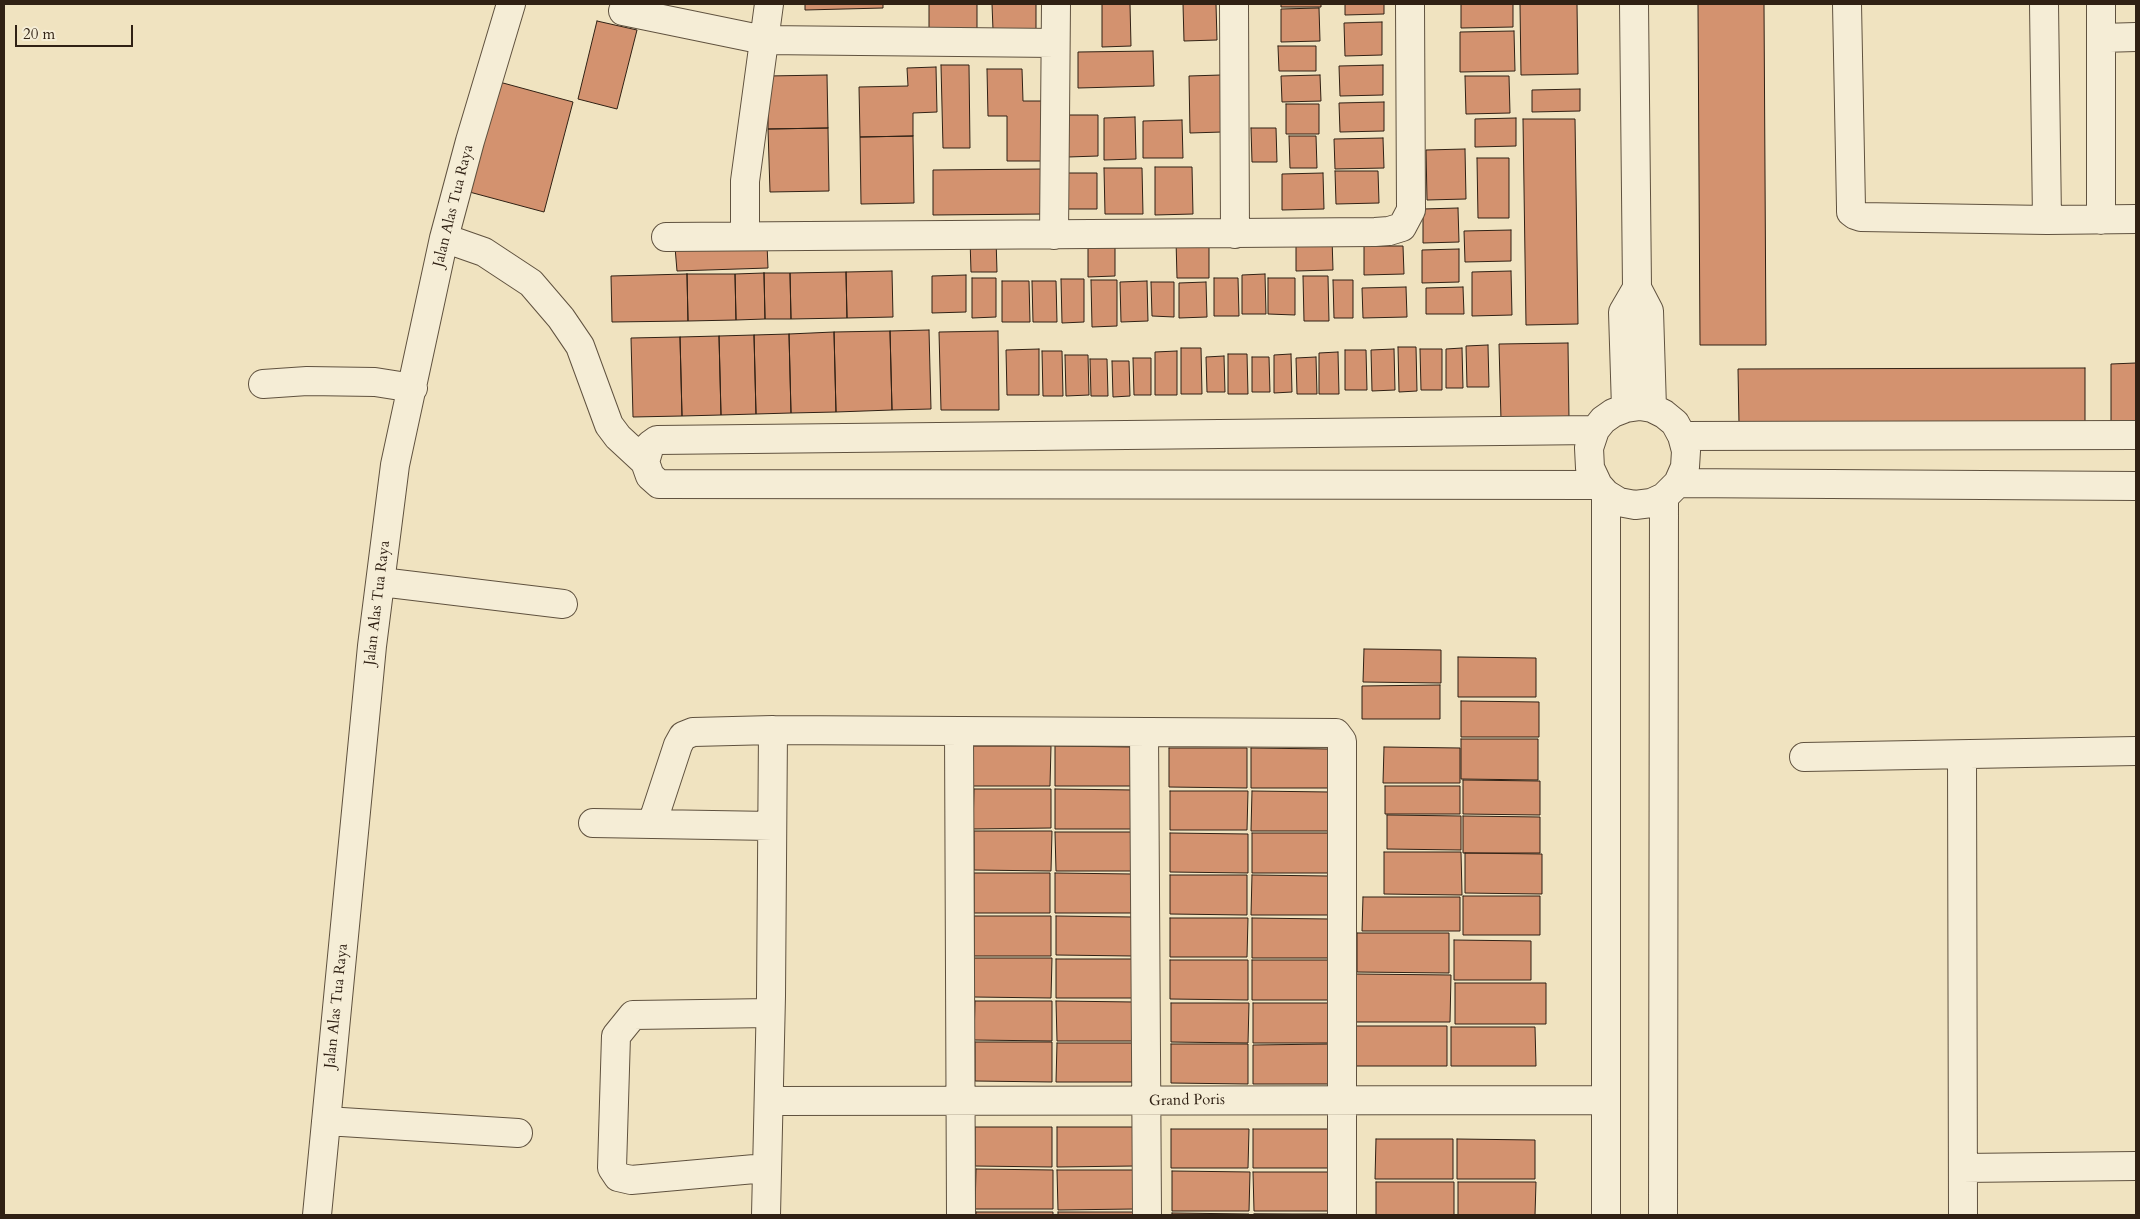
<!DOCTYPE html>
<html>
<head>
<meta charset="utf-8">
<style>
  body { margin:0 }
  #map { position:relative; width:2140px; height:1219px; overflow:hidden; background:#f0e3c0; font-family:Cardo,serif }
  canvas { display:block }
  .frame { position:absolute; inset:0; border:5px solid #302114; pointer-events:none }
  .scale { position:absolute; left:15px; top:25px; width:118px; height:22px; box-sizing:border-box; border:2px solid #302114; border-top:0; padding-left:6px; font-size:15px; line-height:18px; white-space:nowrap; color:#302114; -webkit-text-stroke:4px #f5edd6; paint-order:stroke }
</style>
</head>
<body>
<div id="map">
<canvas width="2140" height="1219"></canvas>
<div class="frame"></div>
<div class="scale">20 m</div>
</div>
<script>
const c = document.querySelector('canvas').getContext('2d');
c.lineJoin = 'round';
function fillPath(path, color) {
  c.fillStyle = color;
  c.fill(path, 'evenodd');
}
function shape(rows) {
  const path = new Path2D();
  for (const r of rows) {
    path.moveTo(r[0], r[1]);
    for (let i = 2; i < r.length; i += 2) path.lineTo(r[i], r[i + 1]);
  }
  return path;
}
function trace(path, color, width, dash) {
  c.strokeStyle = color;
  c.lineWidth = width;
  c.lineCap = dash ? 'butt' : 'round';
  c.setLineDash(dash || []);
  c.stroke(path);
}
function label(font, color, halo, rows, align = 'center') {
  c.font = font + ' Cardo,serif';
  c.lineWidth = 4;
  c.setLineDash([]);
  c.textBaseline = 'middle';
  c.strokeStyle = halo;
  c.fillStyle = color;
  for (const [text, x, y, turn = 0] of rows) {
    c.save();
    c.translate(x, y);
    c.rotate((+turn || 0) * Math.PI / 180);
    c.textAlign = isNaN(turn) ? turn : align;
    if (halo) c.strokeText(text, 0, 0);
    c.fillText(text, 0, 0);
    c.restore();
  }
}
const building = shape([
  [805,4,883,4,883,8,805,10,805,4],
  [929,4,977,4,977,37,929,37,929,4],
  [992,4,1036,4,1036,29,993,30,992,4],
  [1102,4,1130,4,1131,46,1102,47,1102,4],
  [1183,4,1216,4,1217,40,1184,41,1183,4],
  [1281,4,1321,4,1321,7,1281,7,1281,4],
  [1345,4,1384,4,1384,14,1345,15,1345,4],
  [1461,4,1513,4,1513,27,1461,28,1461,4],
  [1520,4,1577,4,1578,74,1521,75,1520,4],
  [1698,4,1764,4,1766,345,1700,345,1698,4],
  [1319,8,1320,41,1281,42,1281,9,1319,8],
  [597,21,637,30,617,109,578,99,597,21],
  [1382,22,1382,55,1345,56,1344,23,1382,22],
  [1514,31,1515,71,1460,72,1460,32,1514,31],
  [1278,46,1316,46,1316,71,1279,71,1278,46],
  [1153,51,1154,86,1078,88,1078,52,1153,51],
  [941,65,969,65,970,148,943,148,941,65],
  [1383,65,1383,95,1340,96,1339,66,1383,65],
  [936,67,937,112,913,113,913,136,860,137,859,87,908,86,907,68,936,67],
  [987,69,1022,69,1023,101,1045,101,1046,161,1007,161,1007,116,988,116,987,69],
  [827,75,828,128,768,129,768,76,827,75],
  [1221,75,1222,132,1190,133,1189,76,1221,75],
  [1320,75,1321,101,1282,102,1281,76,1320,75],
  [1465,76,1509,76,1510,113,1466,114,1465,76],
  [492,80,573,102,544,212,462,190,492,80],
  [1580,89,1580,111,1532,112,1532,90,1580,89],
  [1384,102,1384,131,1340,132,1339,103,1384,102],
  [1286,104,1319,104,1319,134,1286,134,1286,104],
  [1068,115,1098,115,1098,156,1068,157,1068,115],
  [1135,117,1136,159,1104,160,1104,118,1135,117],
  [1516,118,1516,146,1475,147,1475,119,1516,118],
  [1523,119,1575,119,1578,324,1526,325,1523,119],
  [1182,120,1183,158,1143,158,1143,121,1182,120],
  [828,128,829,191,770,192,768,129,828,128],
  [1251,128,1276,128,1277,162,1252,162,1251,128],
  [913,136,914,203,861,204,860,137,913,136],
  [1289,136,1316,136,1317,168,1290,168,1289,136],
  [1383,138,1384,168,1335,169,1334,139,1383,138],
  [1465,149,1466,199,1427,200,1426,150,1465,149],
  [1477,158,1509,158,1509,218,1478,218,1477,158],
  [1155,167,1192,167,1193,214,1155,215,1155,167],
  [1104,168,1142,168,1143,214,1105,214,1104,168],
  [1045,169,1045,214,933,215,933,170,1045,169],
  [1335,171,1378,171,1379,203,1336,204,1335,171],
  [1067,173,1097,173,1097,209,1067,209,1067,173],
  [1323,173,1324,209,1282,210,1282,174,1323,173],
  [1458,208,1459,242,1423,243,1423,209,1458,208],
  [1511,230,1511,261,1465,262,1464,231,1511,230],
  [996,238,997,272,971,272,970,239,996,238],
  [1296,238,1332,238,1333,270,1296,271,1296,238],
  [1115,240,1115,276,1088,277,1088,241,1115,240],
  [1176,240,1209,240,1209,278,1177,278,1176,240],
  [767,244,768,268,677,271,675,247,767,244],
  [1364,246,1403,246,1404,274,1364,275,1364,246],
  [1459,249,1459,282,1422,283,1422,250,1459,249],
  [892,271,893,317,847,318,846,272,892,271],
  [1511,271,1512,315,1472,316,1472,272,1511,271],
  [846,272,847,318,791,319,790,273,846,272],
  [764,273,790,273,791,319,765,319,764,273],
  [764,273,765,319,736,320,735,274,764,273],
  [687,274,735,274,736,320,688,321,687,274],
  [687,274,688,321,612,322,611,276,687,274],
  [1265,274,1266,314,1242,314,1242,275,1265,274],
  [966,275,966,312,932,313,932,276,966,275],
  [1303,276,1328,276,1329,321,1304,321,1303,276],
  [972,278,996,278,996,317,972,318,972,278],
  [1214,278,1238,278,1239,316,1214,316,1214,278],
  [1268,278,1295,278,1295,315,1268,314,1268,278],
  [1061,279,1084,279,1084,322,1062,323,1061,279],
  [1091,280,1117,280,1117,326,1092,327,1091,280],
  [1333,280,1353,280,1353,318,1334,318,1333,280],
  [1002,281,1029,281,1030,322,1002,322,1002,281],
  [1032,281,1056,281,1057,322,1033,322,1032,281],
  [1147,281,1148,321,1121,322,1120,282,1147,281],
  [1151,282,1174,282,1174,317,1152,316,1151,282],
  [1206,282,1207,317,1179,318,1179,283,1206,282],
  [1406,287,1407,317,1363,318,1362,288,1406,287],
  [1463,287,1464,314,1426,314,1426,288,1463,287],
  [929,330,931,409,892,410,890,331,929,330],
  [890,331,892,410,836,412,834,332,890,331],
  [998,331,999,410,941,410,939,332,998,331],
  [834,332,836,412,791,413,789,334,834,332],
  [789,334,791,413,756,414,754,335,789,334],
  [754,335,756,414,721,415,719,336,754,335],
  [719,336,721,415,682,416,680,337,719,336],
  [680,337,682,416,633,417,631,338,680,337],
  [1568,343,1569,419,1501,420,1499,344,1568,343],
  [1488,345,1489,387,1467,387,1466,346,1488,345],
  [1398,347,1416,347,1417,391,1399,392,1398,347],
  [1181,348,1201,348,1202,394,1181,394,1181,348],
  [1462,348,1463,388,1446,388,1446,349,1462,348],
  [1039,349,1039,395,1007,395,1006,350,1039,349],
  [1394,349,1395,390,1372,391,1371,350,1394,349],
  [1420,349,1442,349,1442,390,1421,390,1420,349],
  [1345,350,1366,350,1367,390,1345,390,1345,350],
  [1042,351,1062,351,1063,396,1043,396,1042,351],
  [1177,351,1177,395,1155,395,1155,352,1177,351],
  [1338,352,1339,394,1319,394,1319,353,1338,352],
  [1228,354,1247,354,1248,394,1228,394,1228,354],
  [1291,354,1292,392,1274,393,1274,355,1291,354],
  [1065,355,1088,355,1089,395,1066,396,1065,355],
  [1224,356,1225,392,1207,392,1206,357,1224,356],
  [1252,357,1269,357,1270,392,1252,392,1252,357],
  [1316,357,1317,394,1297,394,1296,358,1316,357],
  [1133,358,1151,358,1151,395,1134,395,1133,358],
  [1090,359,1107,359,1108,396,1091,396,1090,359],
  [1112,361,1129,361,1130,396,1113,397,1112,361],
  [2136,363,2136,421,2111,422,2111,364,2136,363],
  [2085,368,2085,422,1739,424,1738,369,2085,368],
  [1364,649,1441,650,1441,683,1363,682,1364,649],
  [1458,657,1536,658,1536,697,1458,697,1458,657],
  [1440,685,1440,719,1362,719,1362,686,1440,685],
  [1461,701,1539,702,1539,737,1461,737,1461,701],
  [1461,739,1538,739,1538,780,1461,779,1461,739],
  [973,746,1051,746,1050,786,973,786,973,746],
  [1055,746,1132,747,1132,786,1055,786,1055,746],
  [1384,747,1460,748,1460,783,1383,783,1384,747],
  [1169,748,1247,748,1247,788,1169,787,1169,748],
  [1251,748,1328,749,1328,788,1251,788,1251,748],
  [1463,780,1540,781,1540,815,1463,814,1463,780],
  [1385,786,1460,786,1460,814,1385,814,1385,786],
  [974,789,1051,789,1051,828,973,829,974,789],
  [1055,789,1133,790,1133,829,1055,829,1055,789],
  [1170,791,1248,791,1247,830,1170,830,1170,791],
  [1252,791,1329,792,1329,831,1251,831,1252,791],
  [1387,815,1461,816,1461,850,1387,849,1387,815],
  [1463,816,1540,817,1540,853,1463,853,1463,816],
  [974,831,1052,831,1051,871,974,870,974,831],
  [1055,832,1133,832,1133,871,1056,871,1055,832],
  [1170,833,1248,834,1248,873,1170,872,1170,833],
  [1252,833,1329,833,1329,873,1252,873,1252,833],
  [1384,852,1461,852,1462,895,1384,894,1384,852],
  [1465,853,1542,854,1542,894,1465,893,1465,853],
  [974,873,1050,873,1050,913,974,913,974,873],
  [1055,873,1132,874,1132,913,1055,913,1055,873],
  [1170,875,1247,875,1247,915,1170,914,1170,875],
  [1252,875,1328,876,1328,915,1251,915,1252,875],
  [1463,896,1540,896,1540,935,1463,935,1463,896],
  [1363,897,1460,897,1460,931,1362,931,1363,897],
  [974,916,1051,916,1051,956,974,956,974,916],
  [1056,916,1133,917,1133,956,1056,955,1056,916],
  [1170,918,1248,918,1247,957,1170,957,1170,918],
  [1252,918,1329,919,1329,958,1252,958,1252,918],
  [1357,933,1449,933,1449,973,1357,972,1357,933],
  [1454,940,1531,941,1531,980,1454,980,1454,940],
  [974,958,1052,958,1051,998,974,997,974,958],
  [1056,959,1133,959,1133,998,1056,998,1056,959],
  [1170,960,1248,960,1248,1000,1170,999,1170,960],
  [1252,960,1329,960,1329,1000,1252,1000,1252,960],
  [1354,974,1451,975,1450,1022,1353,1022,1354,974],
  [1455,983,1546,983,1546,1024,1455,1024,1455,983],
  [975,1001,1052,1001,1052,1041,974,1040,975,1001],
  [1056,1001,1134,1002,1133,1041,1057,1041,1056,1001],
  [1171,1003,1249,1003,1248,1043,1171,1042,1171,1003],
  [1253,1003,1330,1003,1330,1043,1253,1043,1253,1003],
  [1354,1026,1447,1026,1447,1066,1353,1066,1354,1026],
  [1451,1027,1535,1027,1536,1066,1451,1066,1451,1027],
  [975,1042,1052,1042,1052,1082,975,1081,975,1042],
  [1057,1043,1133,1043,1133,1082,1056,1082,1057,1043],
  [1171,1044,1248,1044,1248,1084,1171,1083,1171,1044],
  [1330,1044,1329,1084,1253,1084,1253,1045,1330,1044],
  [975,1127,1052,1127,1052,1167,975,1166,975,1127],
  [1057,1127,1134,1127,1134,1166,1057,1167,1057,1127],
  [1171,1129,1249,1129,1248,1168,1171,1168,1171,1129],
  [1253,1129,1330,1129,1330,1168,1253,1168,1253,1129],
  [1376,1139,1453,1139,1453,1179,1375,1179,1376,1139],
  [1457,1139,1535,1140,1535,1179,1457,1179,1457,1139],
  [976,1169,1053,1170,1053,1209,975,1209,976,1169],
  [1057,1170,1135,1170,1134,1209,1058,1210,1057,1170],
  [1172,1171,1250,1172,1249,1211,1172,1211,1172,1171],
  [1253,1172,1331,1172,1331,1211,1254,1211,1253,1172],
  [1376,1182,1454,1182,1454,1215,1376,1215,1376,1182],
  [1458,1182,1536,1182,1535,1215,1458,1215,1458,1182],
  [976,1212,1053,1212,1053,1215,976,1215,976,1212],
  [1058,1212,1134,1212,1134,1215,1058,1215,1058,1212],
  [1172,1213,1249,1214,1249,1215,1172,1215,1172,1213],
  [1254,1214,1331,1214,1331,1215,1254,1214]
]);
const minor = shape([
  [1234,4,1235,234],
  [1634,4,1637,288,1649,311,1652,408],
  [1847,4,1851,208,1851,212,1855,215,1861,217,2047,220,2136,219],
  [2044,4,2047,220],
  [2101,4,2101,220],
  [623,11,764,40,1055,43],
  [2101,38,2136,37],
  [745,235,745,181,769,4],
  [1054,235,1056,4],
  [666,237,1375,232,1389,231,1402,227,1411,210,1410,4],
  [444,238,484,252,531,283,561,318,580,346,609,425,618,437,645,462,650,476,659,484,1598,485,1606,494,1619,502,1635,505,1651,503,1664,497,1678,483,1685,467,1686,451,1682,436,1675,423,1664,414,1652,408,1640,406,1626,408,1613,413,1603,420,1595,430,1589,448,1590,468,1598,485],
  [263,384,307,381,375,382,413,388],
  [1626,408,1623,312,1637,288],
  [1682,436,2136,435],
  [645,462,650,445,657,440,1595,430],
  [1678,483,2136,486],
  [381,582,563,604],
  [959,731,961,1215],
  [1144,732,1147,1215],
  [1962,755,1963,1215],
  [1804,757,2136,751],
  [593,823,772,826],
  [652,824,678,745,683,736,693,732,773,730,1336,733,1342,741,1342,1215],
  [769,1101,1606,1100],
  [326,1121,518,1133],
  [766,1168,631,1180,618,1177,612,1168,616,1036,633,1015,770,1013],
  [1963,1168,2136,1166],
  [317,1215,372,646,395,465,444,238,470,141,511,4],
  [766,1215,771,996,773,730],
  [1606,1215,1606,494],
  [1663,1215,1664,497]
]);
const streetNames = [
  ["Jalan Alas Tua Raya",454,206,-76],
  ["Jalan Alas Tua Raya",378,603,-83],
  ["Jalan Alas Tua Raya",337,1006,-84],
  ["Grand Poris",1187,1101,-1]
];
fillPath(building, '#d3926f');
trace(building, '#302114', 1);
trace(minor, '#60523f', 30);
trace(minor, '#f5edd6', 28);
label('15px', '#302114', '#f5edd6', streetNames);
</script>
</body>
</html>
